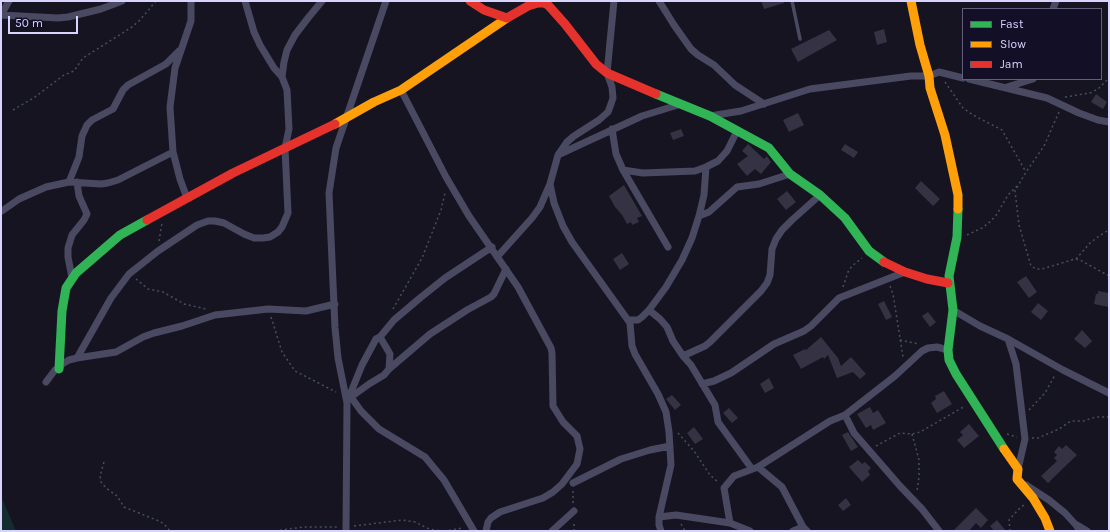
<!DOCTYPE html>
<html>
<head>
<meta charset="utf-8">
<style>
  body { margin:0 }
  #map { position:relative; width:1110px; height:532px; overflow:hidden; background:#161421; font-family:Karla,sans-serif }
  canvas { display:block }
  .frame { position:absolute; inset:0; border:2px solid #d9d4ff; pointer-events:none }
  .legend { position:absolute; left:962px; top:8px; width:140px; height:72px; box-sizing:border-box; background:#130f26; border:1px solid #625e7d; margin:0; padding:5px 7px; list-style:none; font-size:12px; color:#d9d4ff }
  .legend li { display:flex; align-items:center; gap:8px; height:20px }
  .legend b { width:20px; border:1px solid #625e7d }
  .scale { position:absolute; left:8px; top:16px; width:70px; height:18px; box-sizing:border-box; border:2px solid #d9d4ff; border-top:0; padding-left:5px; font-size:12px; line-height:14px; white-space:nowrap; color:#d9d4ff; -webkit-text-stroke:3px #130f26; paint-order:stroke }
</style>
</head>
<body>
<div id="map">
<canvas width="1110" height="532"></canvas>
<div class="frame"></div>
<ul class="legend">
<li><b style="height:5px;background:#30b455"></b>Fast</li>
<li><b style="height:5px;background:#ff9f0a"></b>Slow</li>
<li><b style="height:5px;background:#e5322d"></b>Jam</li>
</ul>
<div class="scale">50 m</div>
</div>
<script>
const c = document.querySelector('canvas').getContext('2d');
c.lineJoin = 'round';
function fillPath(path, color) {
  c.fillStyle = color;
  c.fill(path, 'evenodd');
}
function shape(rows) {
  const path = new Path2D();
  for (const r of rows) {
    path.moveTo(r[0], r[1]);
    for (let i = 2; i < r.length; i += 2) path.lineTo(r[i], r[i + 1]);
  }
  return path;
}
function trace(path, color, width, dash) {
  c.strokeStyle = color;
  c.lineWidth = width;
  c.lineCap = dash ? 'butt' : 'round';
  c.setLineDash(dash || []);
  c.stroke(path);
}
const green = shape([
  [1,496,16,531,1,531]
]);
const building = shape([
  [761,1,784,1,784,3,764,9],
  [884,29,887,42,877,45,874,32],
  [829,30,837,40,798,62,791,49],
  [1096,94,1107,102,1103,109,1091,102],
  [798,113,804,125,789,132,783,120],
  [681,129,684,136,673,140,670,133],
  [748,144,764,159,767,156,771,162,761,174,755,169,747,176,737,164,748,156,742,151],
  [845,144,858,152,854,158,841,150],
  [921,181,940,199,933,206,915,188],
  [624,185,642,216,637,218,639,222,632,225,631,222,627,224,622,215,615,207,609,196],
  [787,191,796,202,786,210,777,199],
  [622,253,629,264,620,270,613,259],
  [1026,276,1037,292,1029,298,1017,282],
  [1098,291,1109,293,1109,307,1094,304,1096,294,1098,294],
  [884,301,892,317,886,320,878,304],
  [1038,303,1048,311,1041,320,1031,312],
  [928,312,936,322,930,327,922,316],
  [1082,330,1092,341,1085,348,1074,339],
  [821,337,838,358,841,366,851,357,866,374,860,379,853,372,837,378,828,355,824,359,823,357,801,369,793,355,805,349,806,350],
  [769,378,774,388,765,393,760,384],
  [944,391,952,404,937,413,931,403,936,399,935,396],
  [672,395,681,405,675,410,666,399],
  [870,407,873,413,878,410,886,423,873,430,871,425,866,428,857,414],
  [729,408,738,418,732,423,723,413],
  [969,424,979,436,964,448,957,440,963,435,960,432],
  [694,427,703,439,695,444,687,433],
  [848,432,858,447,851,451,842,435],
  [1066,445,1077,455,1048,483,1041,476,1057,461,1054,458,1057,455,1054,452,1059,446,1062,449],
  [858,460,862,464,865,462,871,468,868,471,870,475,862,482,849,467],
  [846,498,851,505,843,511,838,505],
  [976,508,988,520,981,528,976,523,969,531,953,531],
  [997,520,1006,531,994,531,990,526]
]);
const path = shape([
  [945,82,963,108,973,115,1002,130,1026,172],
  [1065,97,1090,93,1098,89,1109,78],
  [13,110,35,97,64,75,74,71,83,58,132,27,140,20,156,1],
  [1059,112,1044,146,1026,172,1015,191,1019,225,1031,266,1036,269,1042,269,1075,259,1080,260,1109,276],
  [967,235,982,228,991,221,997,214,1008,195,1017,186],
  [159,241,162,223],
  [1076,259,1090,243,1099,236,1109,230],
  [136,279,148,289,163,292,184,304,206,309],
  [890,286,893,294,903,357],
  [843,287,848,272,852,266,862,258],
  [393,309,422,258,441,210,445,193],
  [271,317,282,352,295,371,336,392],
  [900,340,919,344],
  [1029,410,1045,393,1055,375],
  [678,433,694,451,710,475,718,482],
  [912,434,919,460,919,477,917,491],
  [1007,434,1017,437],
  [1032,438,1038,438,1059,429,1071,421,1083,421,1096,417,1109,417],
  [876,446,900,433,912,434,920,432,965,406],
  [104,462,100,476,101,482,106,488,117,496,124,507,159,521,164,524,170,531],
  [573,491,573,503],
  [681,524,685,531],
  [354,526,402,520,415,522,429,529,441,531],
  [275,531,303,527,338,527],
  [444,531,463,528],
  [574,531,574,523],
  [1010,531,1009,520,1018,510,1025,504]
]);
const lane = shape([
  [792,1,800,39]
]);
const street = shape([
  [245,1,254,32,260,45,274,68,282,77],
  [659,1,674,25,691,49,698,55,714,65,735,85,764,104],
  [1053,9,1056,1],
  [1,15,58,18,68,17,101,9,122,1],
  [1,15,9,1],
  [969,79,1047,98,1079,113,1098,120,1109,122],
  [1007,87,1033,79],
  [401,90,446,177,469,216,518,287,551,348,552,353,553,406,563,422,577,436,580,449,577,464,562,484,553,492,543,498,500,512,491,518,488,522,486,531],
  [710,116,741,111,810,89,911,76,929,76,939,72,963,78],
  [612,129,616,154,623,170,668,247],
  [560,154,642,116,681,104],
  [623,170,643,173,695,171,706,167,718,161,727,151,736,133,736,130],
  [69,182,79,157,82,136,87,125,92,120,113,109,123,90,128,85,166,64,179,51],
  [550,184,554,203,563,226,572,242,630,323,632,346,635,354,658,394,666,412,669,432,671,465,659,517,659,525,661,531],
  [187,198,180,179,173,152,170,107,175,68,191,21,191,1],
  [2,211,19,199,46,187,69,182,101,184,108,183,118,180,173,152],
  [699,216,709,212,737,187,759,184,790,174],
  [497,257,532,218,540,207,550,184,558,155,567,142,574,136,599,120,608,112,611,104,613,98,612,87,607,73,614,1],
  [72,278,68,257,68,248,72,235,84,220,87,214,79,196,77,182],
  [649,310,660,319,667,327,673,341,683,356,691,365,715,405,718,422,752,469],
  [953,310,980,326,1008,339,1063,370,1109,393],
  [628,320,638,320,642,317,649,310,666,287,682,260,692,238,699,216,704,195,706,167],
  [1008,339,1016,364,1025,439,1018,469],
  [683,356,705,346,710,342,761,291,767,283,770,275,772,249,776,239,782,230,792,220,820,195],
  [77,358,111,298,129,274,158,251,197,225,208,221,215,221,224,223,244,234,254,238,263,238,270,237,278,232,282,227,288,213,285,148,289,129,287,90,282,77,284,62,287,50,295,35,308,18,322,1],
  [389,369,430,334,467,310,491,297,494,294,506,269],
  [46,382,55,370,59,369,62,364,69,360,77,358,116,352,143,337,154,333,182,326,215,315,268,309,306,311,335,304],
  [702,384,714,381,731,373,774,344,804,331,811,326,839,298,905,272],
  [349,395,351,397,369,384,384,375,389,369,390,354,380,337],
  [351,397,361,411,379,429,425,457,444,480,474,531],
  [347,402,362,365,376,339,380,337,394,320,420,298,445,278,492,247],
  [845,415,854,433,900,486,922,509,939,531],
  [758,467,782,487,803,527,807,531],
  [573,483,621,459,650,450,670,446],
  [1026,485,1049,500,1065,513,1076,525,1080,531],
  [659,517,676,515,730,523,750,531],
  [730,523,724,488,734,476,758,467,830,421,845,415,895,376,922,351,928,348,937,347,948,350],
  [1077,525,1087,531],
  [346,531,347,403,338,358,335,328,329,193,336,148,386,1],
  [552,531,574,511],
  [793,531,803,527]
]);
const fast = shape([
  [656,94,710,116,769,148,790,174,820,195,845,218,869,251,884,262],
  [958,209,957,237,949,276,953,310,948,350,949,360,956,374,1004,449],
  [59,369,62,311,66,288,76,273,120,235,147,220]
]);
const slow = shape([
  [911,1,920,45,929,76,930,88,945,135,958,195,958,209],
  [335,124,374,102,401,90,507,18],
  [1004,449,1018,469,1017,479,1033,498,1045,518,1050,531]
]);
const jam = shape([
  [470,1,484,10,507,18,528,6,538,3,544,3,548,5,565,24,596,64,607,73,656,94],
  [147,220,233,173,335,124],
  [884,262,905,272,927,279,948,283]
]);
fillPath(green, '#132c2d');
fillPath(building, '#343243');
trace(path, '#44505f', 1.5, [2, 3]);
trace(lane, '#4a4962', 3.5);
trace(street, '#4a4962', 7);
trace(fast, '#30b455', 9);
trace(slow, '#ff9f0a', 9);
trace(jam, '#e5322d', 9);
</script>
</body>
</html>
